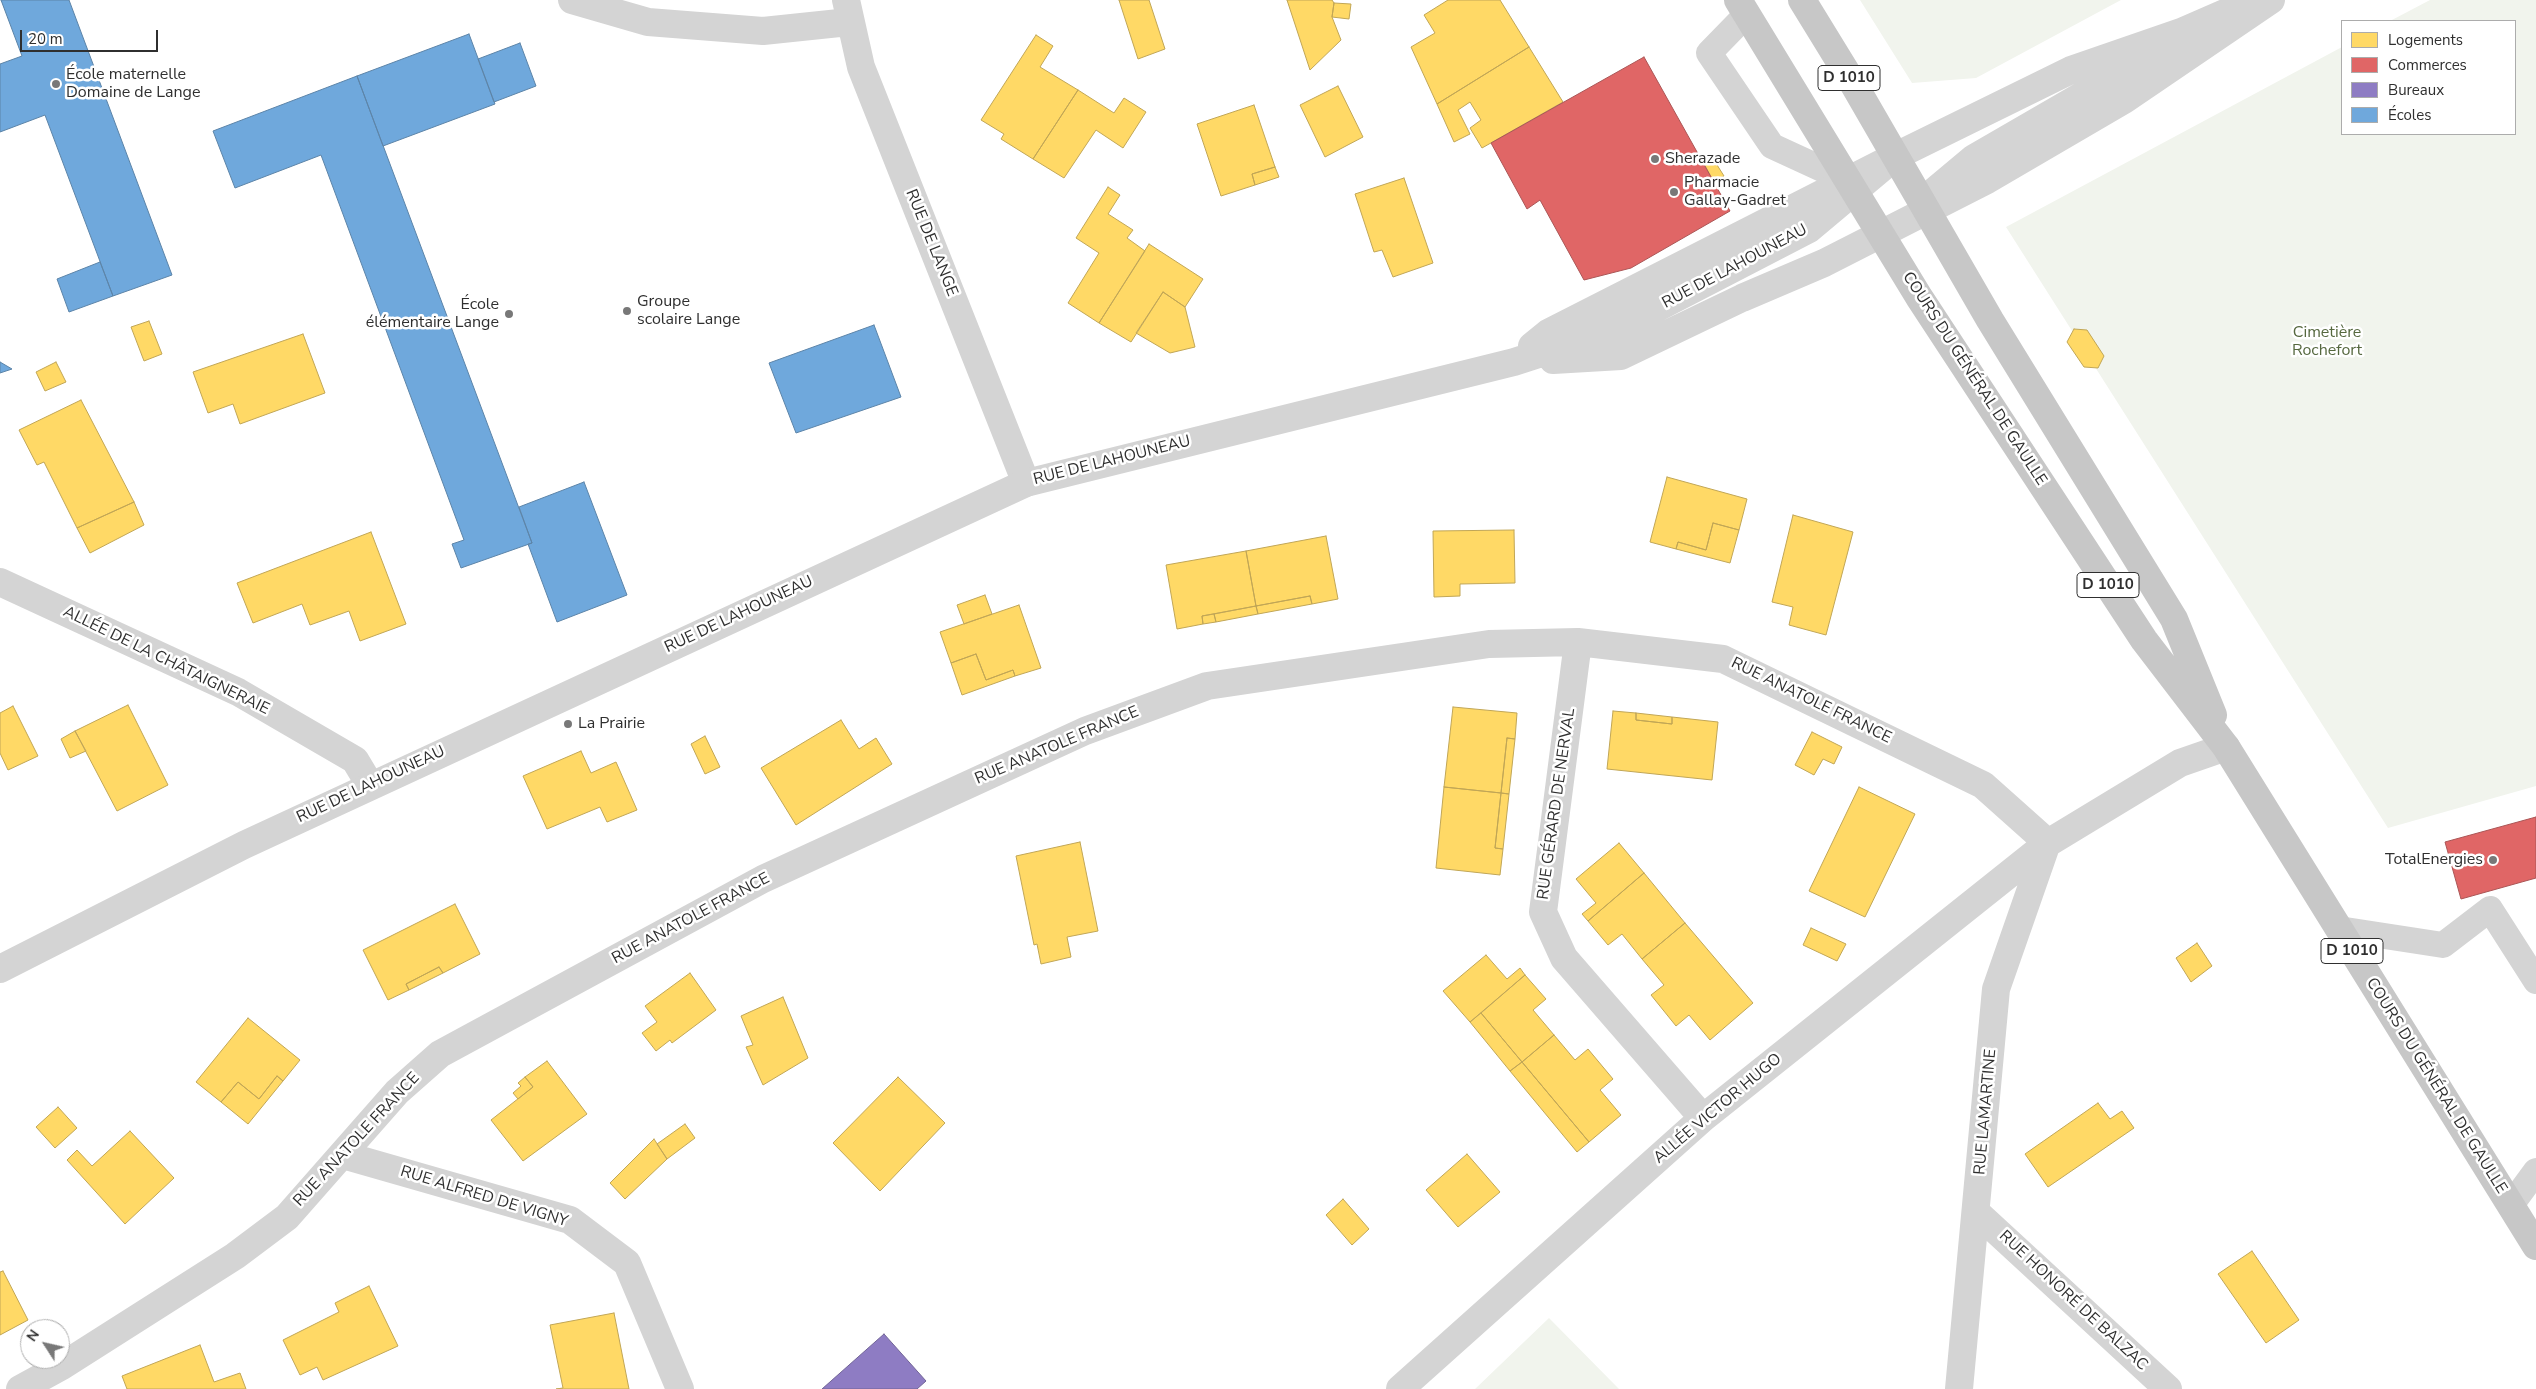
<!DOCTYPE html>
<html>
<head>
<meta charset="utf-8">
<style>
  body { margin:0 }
  #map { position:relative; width:2536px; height:1389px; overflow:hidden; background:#fff; font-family:"Nunito Sans",sans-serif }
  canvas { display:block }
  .legend { position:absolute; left:2341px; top:20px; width:175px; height:115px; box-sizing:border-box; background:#fff; border:1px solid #acacac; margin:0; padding:6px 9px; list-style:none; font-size:15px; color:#2f2f2f }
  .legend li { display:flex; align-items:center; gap:10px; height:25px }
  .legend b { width:25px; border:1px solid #acacac }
  .north { position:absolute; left:20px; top:1319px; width:50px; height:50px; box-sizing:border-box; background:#fff; border:1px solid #acacac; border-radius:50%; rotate:305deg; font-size:14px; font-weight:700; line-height:20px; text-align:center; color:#2f2f2f }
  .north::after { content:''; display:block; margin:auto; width:18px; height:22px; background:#787878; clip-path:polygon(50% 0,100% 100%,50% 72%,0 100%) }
  .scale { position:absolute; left:20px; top:30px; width:138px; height:22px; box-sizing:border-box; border:2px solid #2f2f2f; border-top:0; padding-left:6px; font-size:15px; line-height:18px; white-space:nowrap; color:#2f2f2f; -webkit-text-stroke:4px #fff; paint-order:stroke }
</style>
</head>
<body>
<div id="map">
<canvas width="2536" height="1389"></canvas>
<ul class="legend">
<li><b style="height:14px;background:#ffd966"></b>Logements</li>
<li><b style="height:14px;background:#e06666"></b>Commerces</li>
<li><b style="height:14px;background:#8e7cc3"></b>Bureaux</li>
<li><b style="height:14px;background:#6fa8dc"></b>Écoles</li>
</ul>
<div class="north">N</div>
<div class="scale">20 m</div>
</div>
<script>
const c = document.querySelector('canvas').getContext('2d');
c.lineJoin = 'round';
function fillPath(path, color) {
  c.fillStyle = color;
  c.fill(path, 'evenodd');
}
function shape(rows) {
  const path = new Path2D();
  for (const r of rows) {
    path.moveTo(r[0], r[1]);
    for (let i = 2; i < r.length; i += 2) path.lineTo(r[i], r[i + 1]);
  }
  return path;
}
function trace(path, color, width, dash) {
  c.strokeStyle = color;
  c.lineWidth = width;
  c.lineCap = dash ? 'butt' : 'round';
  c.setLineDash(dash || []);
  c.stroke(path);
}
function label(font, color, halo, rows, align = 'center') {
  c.font = font + ' "Nunito Sans",sans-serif';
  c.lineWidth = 5;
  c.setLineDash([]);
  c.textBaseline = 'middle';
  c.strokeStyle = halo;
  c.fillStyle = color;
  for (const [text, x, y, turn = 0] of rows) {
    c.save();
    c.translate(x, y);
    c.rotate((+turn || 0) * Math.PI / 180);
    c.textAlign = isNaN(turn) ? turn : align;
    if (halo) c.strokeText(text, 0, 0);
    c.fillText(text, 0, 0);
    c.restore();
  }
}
const green = shape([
  [1860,0,2121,0,1976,78,1912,83],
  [2430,0,2536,0,2536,786,2388,828,2006,227,2342,47,2342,134,2515,134,2515,21,2390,21],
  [1549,1318,1619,1389,1475,1389]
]);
const homes = shape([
  [1119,0,1149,0,1165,49,1138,59,1119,0],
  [1287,0,1332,0,1334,3,1332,17,1341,40,1310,70,1287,0],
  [1448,0,1500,0,1529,47,1437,104,1411,47,1435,33,1424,15,1448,0],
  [1334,3,1351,4,1349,19,1332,17,1334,3],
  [1036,35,1053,46,1040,67,1078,90,1033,159,1001,139,1004,134,981,120,1036,35],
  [1529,47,1563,102,1482,148,1470,128,1481,120,1470,102,1458,110,1470,134,1454,142,1437,104,1529,47],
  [1338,86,1363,137,1325,157,1300,105,1338,86],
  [1078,90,1114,113,1124,98,1146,112,1123,148,1096,130,1064,178,1033,159,1078,90],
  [1254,105,1275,167,1252,174,1255,185,1221,196,1197,124,1254,105],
  [1712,157,1724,176,1714,182,1703,162,1712,157],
  [1275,167,1279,177,1255,185,1252,174,1275,167],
  [1404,178,1433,263,1393,277,1382,250,1374,252,1355,194,1404,178],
  [1108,187,1120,195,1108,214,1133,230,1127,238,1145,251,1099,323,1068,303,1099,253,1076,238,1108,187],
  [1149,244,1203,279,1185,307,1163,292,1131,342,1099,323,1149,244],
  [1163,292,1185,307,1195,347,1170,353,1136,333,1163,292],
  [149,321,162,354,144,361,131,327,149,321],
  [2074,329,2087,330,2104,356,2098,368,2084,367,2067,342,2074,329],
  [303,334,325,393,240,424,233,404,208,413,193,372,303,334],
  [56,362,66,382,45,391,36,372,56,362],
  [81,400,134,502,77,528,44,462,37,465,19,430,81,400],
  [1667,477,1747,499,1739,530,1713,523,1706,550,1678,542,1676,549,1650,542,1667,477],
  [134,502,144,525,90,553,77,528,134,502],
  [1793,515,1853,532,1826,635,1789,625,1793,607,1772,602,1793,515],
  [1713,523,1739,530,1730,563,1676,549,1678,542,1706,550,1713,523],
  [1514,530,1515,583,1460,584,1460,596,1434,597,1433,531,1514,530],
  [371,532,406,624,360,641,349,611,310,625,302,604,253,623,237,583,371,532],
  [1326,536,1338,599,1312,604,1310,596,1256,606,1246,551,1326,536],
  [1246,551,1256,606,1202,616,1203,624,1177,629,1166,565,1246,551],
  [985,595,992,614,964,624,957,605,985,595],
  [1310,596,1312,604,1258,614,1256,606,1310,596],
  [1019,605,1041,668,1015,676,1013,670,986,680,976,654,951,663,940,632,1019,605],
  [1256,606,1258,614,1216,622,1214,614,1256,606],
  [1214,614,1216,622,1203,624,1202,616,1214,614],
  [976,654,986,680,1013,670,1015,676,962,695,951,663,976,654],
  [128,705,168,785,117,811,75,731,128,705],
  [13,706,38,756,8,770,0,753,0,713,13,706],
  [1453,707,1517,713,1515,739,1507,738,1501,793,1444,787,1453,707],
  [1613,711,1636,713,1636,720,1672,724,1672,717,1718,722,1712,780,1607,769,1613,711],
  [1636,713,1672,717,1672,724,1636,720,1636,713],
  [841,720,859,749,876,738,892,764,796,825,761,768,841,720],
  [75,731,86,751,70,758,61,739,75,731],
  [1812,732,1842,747,1834,764,1823,759,1814,775,1795,765,1812,732],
  [705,736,720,767,705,774,691,744,705,736],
  [1507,738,1515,739,1509,794,1501,793,1507,738],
  [581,751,591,773,616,762,637,810,607,822,600,807,547,829,523,776,581,751],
  [1444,787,1501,793,1495,848,1503,849,1500,875,1436,868,1444,787],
  [1859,787,1915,814,1865,917,1809,891,1859,787],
  [1501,793,1509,794,1503,849,1495,848,1501,793],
  [1080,842,1098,931,1067,937,1071,957,1041,964,1037,944,1034,945,1016,856,1080,842],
  [1619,843,1644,873,1588,921,1582,914,1596,903,1576,879,1619,843],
  [1644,873,1685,923,1642,959,1622,934,1608,945,1588,921,1644,873],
  [455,904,480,954,443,973,439,967,406,984,409,990,388,1000,363,950,455,904],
  [1685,923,1753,1003,1710,1040,1689,1015,1676,1026,1651,995,1664,985,1642,959,1685,923],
  [1811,928,1846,944,1837,961,1803,945,1811,928],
  [2197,943,2212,966,2191,982,2176,958,2197,943],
  [1486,955,1507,979,1520,968,1525,975,1470,1022,1443,991,1486,955],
  [439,967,443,973,409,990,406,984,439,967],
  [690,973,716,1010,672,1043,670,1040,656,1051,642,1033,657,1022,645,1006,690,973],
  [1525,975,1546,999,1533,1010,1554,1035,1522,1062,1481,1013,1525,975],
  [783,997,808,1058,763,1085,746,1047,753,1045,741,1016,783,997],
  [1481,1013,1522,1062,1510,1071,1470,1022,1481,1013],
  [248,1018,300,1060,283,1081,277,1076,259,1099,238,1082,221,1102,196,1082,248,1018],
  [1554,1035,1575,1060,1588,1049,1613,1079,1600,1090,1621,1115,1589,1142,1522,1062,1554,1035],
  [547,1061,587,1114,523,1161,491,1120,533,1087,525,1077,547,1061],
  [1522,1062,1589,1142,1577,1152,1510,1071,1522,1062],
  [277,1076,283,1081,248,1124,221,1102,238,1082,259,1099,277,1076],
  [525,1077,533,1087,518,1099,513,1093,521,1086,518,1083,525,1077],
  [898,1077,945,1123,880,1191,833,1143,898,1077],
  [2098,1103,2110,1119,2122,1111,2134,1128,2048,1187,2025,1154,2098,1103],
  [58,1107,77,1128,55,1148,36,1127,58,1107],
  [685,1124,695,1138,667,1159,657,1144,685,1124],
  [130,1131,174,1178,125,1224,67,1160,77,1150,92,1166,130,1131],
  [654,1139,667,1159,625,1199,610,1183,654,1139],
  [1467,1154,1500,1192,1458,1227,1426,1190,1467,1154],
  [1343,1199,1369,1229,1352,1245,1326,1215,1343,1199],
  [2252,1251,2299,1320,2266,1343,2218,1274,2252,1251],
  [3,1271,28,1320,0,1335,0,1272,3,1271],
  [369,1286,398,1346,323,1380,317,1367,300,1375,283,1340,339,1312,335,1303,369,1286],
  [614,1313,629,1389,556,1389,563,1388,550,1325,614,1313],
  [200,1345,214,1382,240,1373,246,1389,127,1389,122,1376,200,1345]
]);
const shops = shape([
  [1644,57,1730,211,1631,268,1584,280,1540,200,1527,209,1491,143,1644,57],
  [2536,817,2536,878,2461,899,2445,842,2536,817]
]);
const offices = shape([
  [884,1334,926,1381,917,1389,822,1389,884,1334]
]);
const schools = shape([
  [1,0,69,0,172,275,113,296,45,115,0,132,0,64,22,56,1,0],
  [469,34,495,104,383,146,357,76,469,34],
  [520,43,536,86,494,102,478,59,520,43],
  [357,76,532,543,461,568,452,544,464,540,321,155,235,188,213,131,357,76],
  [100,262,113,296,69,312,57,279,100,262],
  [874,325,901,397,796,433,769,363,874,325],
  [0,362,12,369,0,373,0,362],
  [584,482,627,595,557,622,528,544,532,543,519,507,584,482]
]);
const service = shape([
  [1747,14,1709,53,1772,146,1848,181],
  [2339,929,2443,945,2490,909,2536,981],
  [2511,1205,2536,1171]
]);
const minor = shape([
  [572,0,648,22,763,31,849,22],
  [846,0,861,67,1026,483],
  [0,582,238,692,355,760,370,785],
  [1578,642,1543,912,1564,958,1703,1118],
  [343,1155,570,1220,627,1263,680,1389],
  [1977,1213,2168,1389],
  [20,1389,62,1366,235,1256,287,1217,397,1092,440,1054,763,879,1085,731,1207,686,1489,644,1578,642,1723,659,1983,785,2048,843,2180,763,2226,747],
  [1400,1389,1703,1118,2048,843],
  [1959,1389,1996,989,2047,843]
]);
const tertiary = shape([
  [1925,199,1974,158,2114,77,2181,32,2241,6],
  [1532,346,1548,333,1896,156,2071,70,2181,32],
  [1553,360,1621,356,1742,298,1824,263,1987,180,2124,100,2271,0],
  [0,969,244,845,1026,483,1514,362,1616,329,1809,229,1896,156]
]);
const primary = shape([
  [1738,0,1919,297,2144,640,2226,747,2536,1246],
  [1802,0,1853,83,1990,320,2174,619,2213,715]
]);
const markers = [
  [56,84,5,"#787878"],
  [1655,159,5,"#787878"],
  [1674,192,5,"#787878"],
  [627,311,5,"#787878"],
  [509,314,5,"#787878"],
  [568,724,5,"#787878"],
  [2493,860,5,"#787878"]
];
const shields = [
  [1849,78,62],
  [2108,585,62],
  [2352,951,62]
];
const shieldNames = [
  ["D 1010",1849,78],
  ["D 1010",2108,585],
  ["D 1010",2352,951]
];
const poiNames = [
  ["École maternelle",66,75],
  ["Domaine de Lange",66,93],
  ["Sherazade",1665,159],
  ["Pharmacie",1684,183],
  ["Gallay-Gadret",1684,201],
  ["Groupe",637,302],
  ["scolaire Lange",637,320],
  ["École",499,305,"right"],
  ["élémentaire Lange",499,323,"right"],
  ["La Prairie",578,724],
  ["TotalEnergies",2483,860,"right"]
];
const streetNames = [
  ["RUE DE LANGE",931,243,68],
  ["RUE DE LAHOUNEAU",1735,267,-28],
  ["COURS DU GÉNÉRAL DE GAULLE",1974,379,57],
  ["RUE DE LAHOUNEAU",1112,461,-14],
  ["RUE DE LAHOUNEAU",739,615,-25],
  ["ALLÉE DE LA CHÂTAIGNERAIE",166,661,26],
  ["RUE ANATOLE FRANCE",1811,701,26],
  ["RUE ANATOLE FRANCE",1057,746,-23],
  ["RUE DE LAHOUNEAU",371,785,-25],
  ["RUE GÉRARD DE NERVAL",1557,804,-82],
  ["RUE ANATOLE FRANCE",691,919,-28],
  ["COURS DU GÉNÉRAL DE GAULLE",2436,1086,58],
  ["ALLÉE VICTOR HUGO",1718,1109,-40],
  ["RUE LAMARTINE",1986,1112,-85],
  ["RUE ANATOLE FRANCE",357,1140,-47],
  ["RUE ALFRED DE VIGNY",484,1197,17],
  ["RUE HONORÉ DE BALZAC",2073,1301,43]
];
const parkNames = [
  ["Cimetière",2327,333],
  ["Rochefort",2327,351]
];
fillPath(green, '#f1f4ed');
fillPath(homes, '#ffd966');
trace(homes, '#c1a656', 1);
fillPath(shops, '#e06666');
trace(shops, '#ab5656', 1);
fillPath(offices, '#8e7cc3');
trace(offices, '#726597', 1);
fillPath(schools, '#6fa8dc');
trace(schools, '#5c84a8', 1);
trace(service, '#d4d4d4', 26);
trace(minor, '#d4d4d4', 28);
trace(tertiary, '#d4d4d4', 28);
trace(primary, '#c7c7c7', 28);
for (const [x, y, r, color] of markers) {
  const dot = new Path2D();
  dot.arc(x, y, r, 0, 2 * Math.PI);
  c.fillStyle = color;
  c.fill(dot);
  trace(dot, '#fff', 2);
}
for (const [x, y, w] of shields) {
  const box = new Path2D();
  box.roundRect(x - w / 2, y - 12.5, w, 25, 4);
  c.fillStyle = '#fff';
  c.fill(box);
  trace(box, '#2f2f2f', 1);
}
label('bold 15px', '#2f2f2f', null, shieldNames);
label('16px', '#2f2f2f', '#fff', poiNames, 'left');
label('16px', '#2f2f2f', '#fff', streetNames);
label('16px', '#56683f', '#fff', parkNames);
</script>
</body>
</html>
